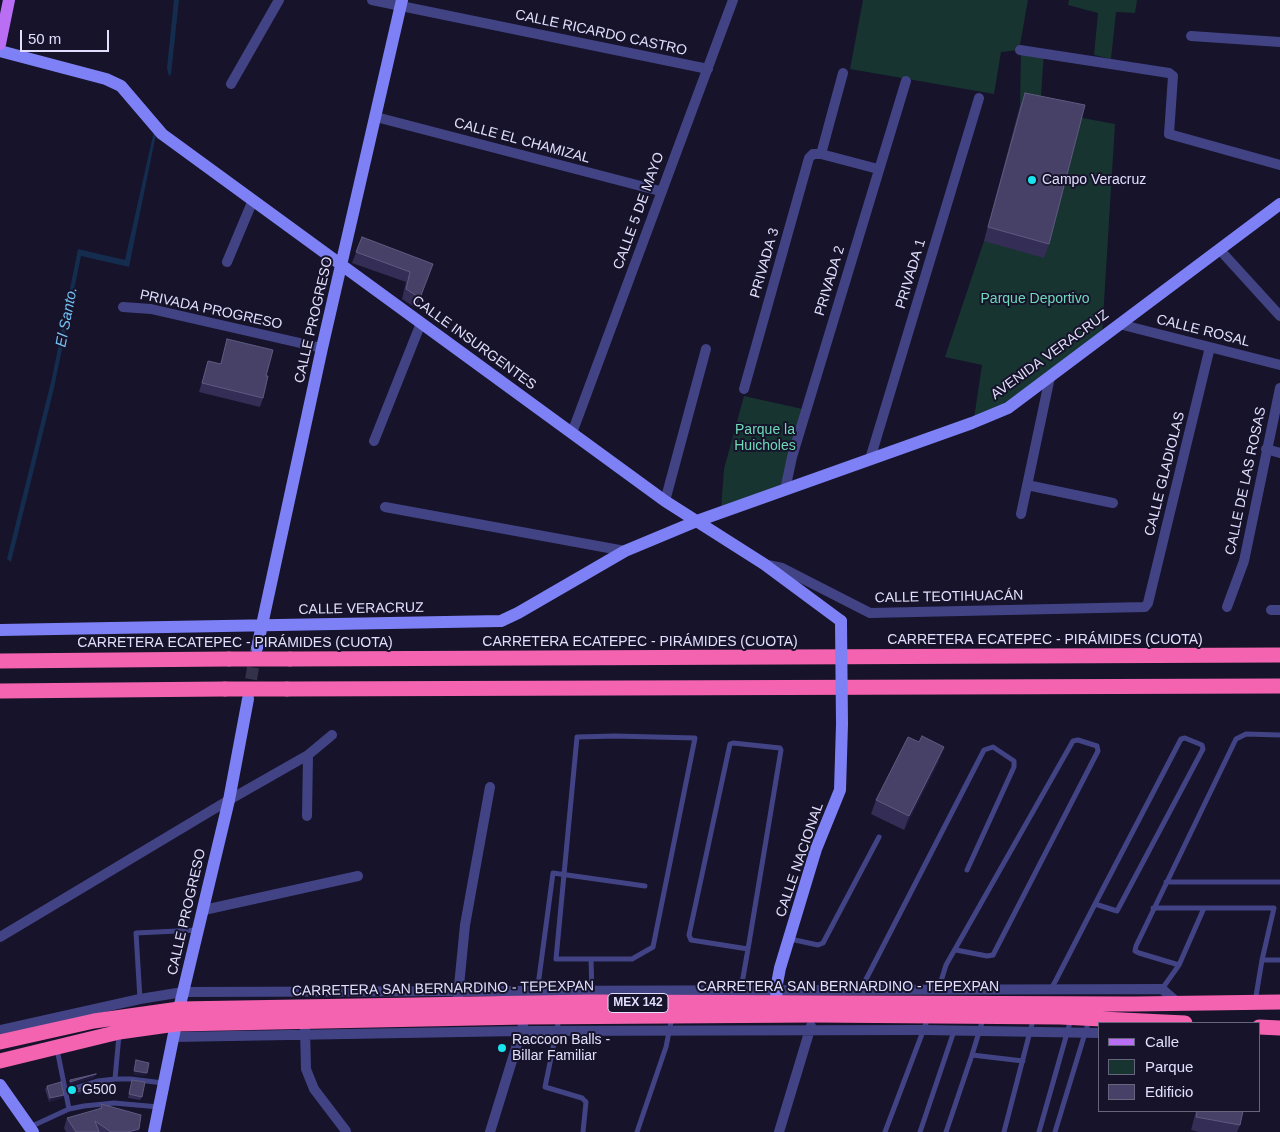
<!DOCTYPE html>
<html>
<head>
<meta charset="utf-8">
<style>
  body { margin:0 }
  #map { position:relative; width:1280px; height:1132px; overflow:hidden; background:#16132a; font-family:Helvetica,sans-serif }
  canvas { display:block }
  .legend { position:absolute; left:1098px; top:1022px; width:162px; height:90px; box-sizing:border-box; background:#16132a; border:1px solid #67657e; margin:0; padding:6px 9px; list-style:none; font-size:15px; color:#e1dffd }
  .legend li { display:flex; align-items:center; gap:10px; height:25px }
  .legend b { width:25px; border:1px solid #67657e }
  .scale { position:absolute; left:20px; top:30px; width:89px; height:22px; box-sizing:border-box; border:2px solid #e1dffd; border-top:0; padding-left:6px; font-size:15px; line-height:18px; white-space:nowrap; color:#e1dffd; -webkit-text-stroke:4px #16132a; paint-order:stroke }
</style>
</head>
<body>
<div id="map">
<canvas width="1280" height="1132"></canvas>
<ul class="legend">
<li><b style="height:6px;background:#ba6ef4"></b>Calle</li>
<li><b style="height:14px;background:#173431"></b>Parque</li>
<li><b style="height:14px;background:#474168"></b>Edificio</li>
</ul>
<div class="scale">50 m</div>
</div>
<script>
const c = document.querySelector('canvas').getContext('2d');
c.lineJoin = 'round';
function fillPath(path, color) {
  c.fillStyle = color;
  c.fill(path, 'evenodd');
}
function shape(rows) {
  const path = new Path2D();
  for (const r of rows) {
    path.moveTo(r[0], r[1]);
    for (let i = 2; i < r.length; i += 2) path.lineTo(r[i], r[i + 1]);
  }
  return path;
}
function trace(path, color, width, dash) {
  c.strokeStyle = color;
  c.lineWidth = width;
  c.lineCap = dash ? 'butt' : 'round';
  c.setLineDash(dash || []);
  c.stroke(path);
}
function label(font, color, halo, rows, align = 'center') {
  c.font = font + ' Helvetica,sans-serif';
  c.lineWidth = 4;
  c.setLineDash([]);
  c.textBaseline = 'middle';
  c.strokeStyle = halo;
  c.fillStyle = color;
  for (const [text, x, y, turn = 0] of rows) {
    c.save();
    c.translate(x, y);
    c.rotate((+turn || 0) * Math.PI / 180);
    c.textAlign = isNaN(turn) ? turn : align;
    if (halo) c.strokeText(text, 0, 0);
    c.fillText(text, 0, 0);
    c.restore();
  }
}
const green = shape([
  [863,0,1028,0,1019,50,1001,52,994,94,850,69],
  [1069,0,1137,0,1135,13,1116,12,1111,59,1094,55,1098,13,1068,5],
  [1021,49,1044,53,1040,110,1115,124,1102,335,973,425,982,365,945,357,984,241,1020,106],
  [744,396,807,410,782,490,721,510,724,469]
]);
const water = shape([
  [174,0,179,0,171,74,169,76,167,68],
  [154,131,156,135,153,149,129,267,81,256,54,388,11,562,7,559,52,378,78,249,125,260]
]);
const secondaryTunnel = shape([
  [248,697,256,650]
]);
const lane = shape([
  [615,736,695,738,653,947,632,959,556,959,577,737,615,736],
  [1166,882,1280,882],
  [1153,908,1274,908,1262,960,1280,960],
  [790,939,818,945,823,943,879,837],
  [591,959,592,992],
  [1179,965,1139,953,1135,951,1136,946,1236,739,1246,734,1280,735],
  [741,989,748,949,781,750,780,748,733,743,730,744,689,935,691,940,748,949],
  [1051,989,1056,980,1095,904,1181,739,1185,738,1202,745,1203,749,1117,911,1095,904],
  [1162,989,1179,965,1204,908],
  [860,991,984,750,993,747,1014,761,1014,767,967,870],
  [938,991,946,965,1073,741,1078,740,1097,746,1098,751,993,955,987,956,956,950],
  [537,993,553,873,645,886],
  [140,999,136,933,198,930],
  [1255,1002,1262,960],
  [559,1019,545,1087,582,1098,586,1102,583,1132],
  [57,1049,69,1109],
  [972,1055,983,1019],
  [115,1079,119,1035],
  [66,1091,98,1081,115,1079,131,1079,163,1083],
  [30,1127,69,1109,84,1106,114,1103,159,1107],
  [637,1132,666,1047,672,1017],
  [885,1132,928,1018],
  [920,1132,954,1031],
  [946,1132,972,1055,1023,1061],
  [1004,1132,1033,1020],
  [1039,1132,1071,1019],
  [1055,1132,1089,1020]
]);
const street = shape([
  [372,0,708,69],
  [1191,36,1280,42],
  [1020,50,1169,73,1173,76,1169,134,1280,165],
  [231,84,279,0],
  [376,117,660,191],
  [821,154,843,73],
  [1219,249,1280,316],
  [227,262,253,200],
  [123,307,151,309,322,348],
  [1119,324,1280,365],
  [744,389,809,158,813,154,821,154,878,169],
  [572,433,733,0],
  [374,441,421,323],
  [1266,449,1280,453],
  [870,459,979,98],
  [1027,485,1113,503],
  [785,490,792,457,906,81],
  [665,501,706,349],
  [385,507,625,551],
  [1021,514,1050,377],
  [768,565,782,568,870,613,1145,607,1148,603,1210,347],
  [1227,607,1244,561,1280,388],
  [1271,610,1280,610],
  [307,816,308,755],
  [204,910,358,876],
  [0,937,229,800,308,755,332,735],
  [458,996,465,925,490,787],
  [305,1029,306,1069,314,1089,346,1131],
  [0,1030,140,999,183,992,1162,989,1178,1003],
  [173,1037,521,1031,924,1030,1099,1033],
  [490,1132,523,1025],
  [779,1132,811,1026]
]);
const secondary = shape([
  [0,51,106,79,121,86,162,134,665,501,764,564,841,621],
  [0,630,501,621,518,613,625,551,697,521,972,423,1008,408,1280,204],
  [257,648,322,348,402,0],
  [777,1004,776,989,780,968,816,849,840,790,842,724],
  [0,1085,33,1132],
  [154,1132,179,1009,229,800,248,699]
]);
const primary = shape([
  [0,44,9,0]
]);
const highway = shape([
  [290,659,1280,655],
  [0,661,229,659],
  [287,689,1280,686],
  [0,691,225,689],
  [1259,1027,1280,1028],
  [0,1042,94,1021,179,1009,592,1002,1133,1004,1280,1002],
  [0,1061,119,1032,176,1024,525,1017,814,1015,1060,1017,1185,1023]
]);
const secondaryBridge = shape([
  [841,621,842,724]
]);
const highwayBridge = shape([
  [229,659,290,659],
  [225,689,287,689]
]);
const wall = shape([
  [1025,93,1049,244,1044,258,984,241,1020,106],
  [362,237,433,264,416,308,402,299,406,282,352,263],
  [227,339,266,376,263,398,260,407,199,392,208,361,220,364],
  [919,742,939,761,904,830,871,814,876,800],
  [132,1080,142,1097,140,1100,128,1098],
  [47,1086,64,1095,62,1098,49,1102,45,1089],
  [101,1104,139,1129,138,1132,66,1132,64,1128,67,1118,99,1109],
  [1196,1111,1243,1111,1240,1125,1237,1132,1199,1132,1191,1130]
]);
const shadedWall = shape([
  [944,747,939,761,904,830,909,816],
  [134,1071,147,1073,145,1076,133,1075],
  [96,1074,94,1078,69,1086,70,1082],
  [100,1086,98,1090,71,1096,72,1093],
  [64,1095,62,1098,49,1102,50,1098],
  [139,1129,138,1132,128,1132]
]);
const building = shape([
  [1025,93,1085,105,1049,244,988,227,1025,93],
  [362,237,433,264,420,298,406,289,410,272,356,252,362,237],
  [227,339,273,350,266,376,268,376,263,398,202,383,208,361,221,364,227,339],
  [922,736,944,747,909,816,876,800,908,737,919,742,922,736],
  [136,1060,149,1063,147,1073,134,1071,136,1060],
  [96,1074,70,1082,70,1080,96,1074],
  [132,1080,145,1082,142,1097,129,1094,132,1080],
  [61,1082,64,1095,50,1098,47,1086,61,1082],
  [99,1082,100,1086,72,1093,72,1091,99,1082],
  [101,1104,141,1115,139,1129,128,1132,111,1132,95,1121,99,1132,76,1132,67,1118,102,1108,101,1104],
  [1197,1111,1243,1111,1240,1125,1196,1117,1197,1111]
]);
const markers = [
  [1032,180,5,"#1ae5ee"],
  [502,1048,5,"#1ae5ee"],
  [72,1090,5,"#1ae5ee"]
];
const shields = [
  [638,1003,60]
];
const shieldNames = [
  ["MEX 142",638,1003]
];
const streetNames = [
  ["CALLE RICARDO CASTRO",601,33,12],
  ["CALLE EL CHAMIZAL",522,141,15],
  ["CALLE 5 DE MAYO",639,211,-70],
  ["PRIVADA 3",765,263,-74],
  ["PRIVADA 1",911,274,-73],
  ["PRIVADA 2",830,281,-73],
  ["PRIVADA PROGRESO",211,310,12],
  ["CALLE PROGRESO",314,320,-77],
  ["CALLE ROSAL",1203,331,14],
  ["CALLE INSURGENTES",474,343,36],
  ["AVENIDA VERACRUZ",1050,355,-36],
  ["CALLE GLADIOLAS",1165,474,-76],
  ["CALLE DE LAS ROSAS",1246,481,-78],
  ["CALLE TEOTIHUACÁN",949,597,-1],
  ["CALLE VERACRUZ",361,609,-1],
  ["CARRETERA ECATEPEC - PIRÁMIDES (CUOTA)",1045,640],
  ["CARRETERA ECATEPEC - PIRÁMIDES (CUOTA)",640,642],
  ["CARRETERA ECATEPEC - PIRÁMIDES (CUOTA)",235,643],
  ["CALLE NACIONAL",800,860,-71],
  ["CALLE PROGRESO",187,912,-77],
  ["CARRETERA SAN BERNARDINO - TEPEXPAN",848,987],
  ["CARRETERA SAN BERNARDINO - TEPEXPAN",443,989,-1]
];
const poiNames = [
  ["Campo Veracruz",1042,180],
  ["Raccoon Balls -",512,1040],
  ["Billar Familiar",512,1056],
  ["G500",82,1090]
];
const parkNames = [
  ["Parque Deportivo",1035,299],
  ["Parque la",765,430],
  ["Huicholes",765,446]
];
const waterNames = [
  ["El Santo.",67,317,-79]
];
fillPath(green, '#173431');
fillPath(water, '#142d4e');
trace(secondaryTunnel, '#34324a', 12, [12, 6]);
trace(lane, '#424385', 5);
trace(street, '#424385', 10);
trace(secondary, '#7d81f5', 12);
trace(primary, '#ba6ef4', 12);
trace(highway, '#f363b0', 15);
trace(secondaryBridge, '#7d81f5', 12);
trace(highwayBridge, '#f363b0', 15);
fillPath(wall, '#342e57');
fillPath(shadedWall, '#201b3d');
fillPath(building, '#474168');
trace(building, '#5f5a80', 1);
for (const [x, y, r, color] of markers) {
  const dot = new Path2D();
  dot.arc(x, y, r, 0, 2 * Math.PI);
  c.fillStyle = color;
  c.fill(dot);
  trace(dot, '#16132a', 2);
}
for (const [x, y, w] of shields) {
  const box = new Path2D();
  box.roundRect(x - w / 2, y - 9.5, w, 19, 4);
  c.fillStyle = '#16132a';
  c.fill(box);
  trace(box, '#e1dffd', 1);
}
label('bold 12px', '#e1dffd', null, shieldNames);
label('14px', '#e1dffd', '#16132a', streetNames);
label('14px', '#e1dffd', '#16132a', poiNames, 'left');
label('14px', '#6fd9b8', '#16132a', parkNames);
label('italic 15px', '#75c1f5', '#16132a', waterNames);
</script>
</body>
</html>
